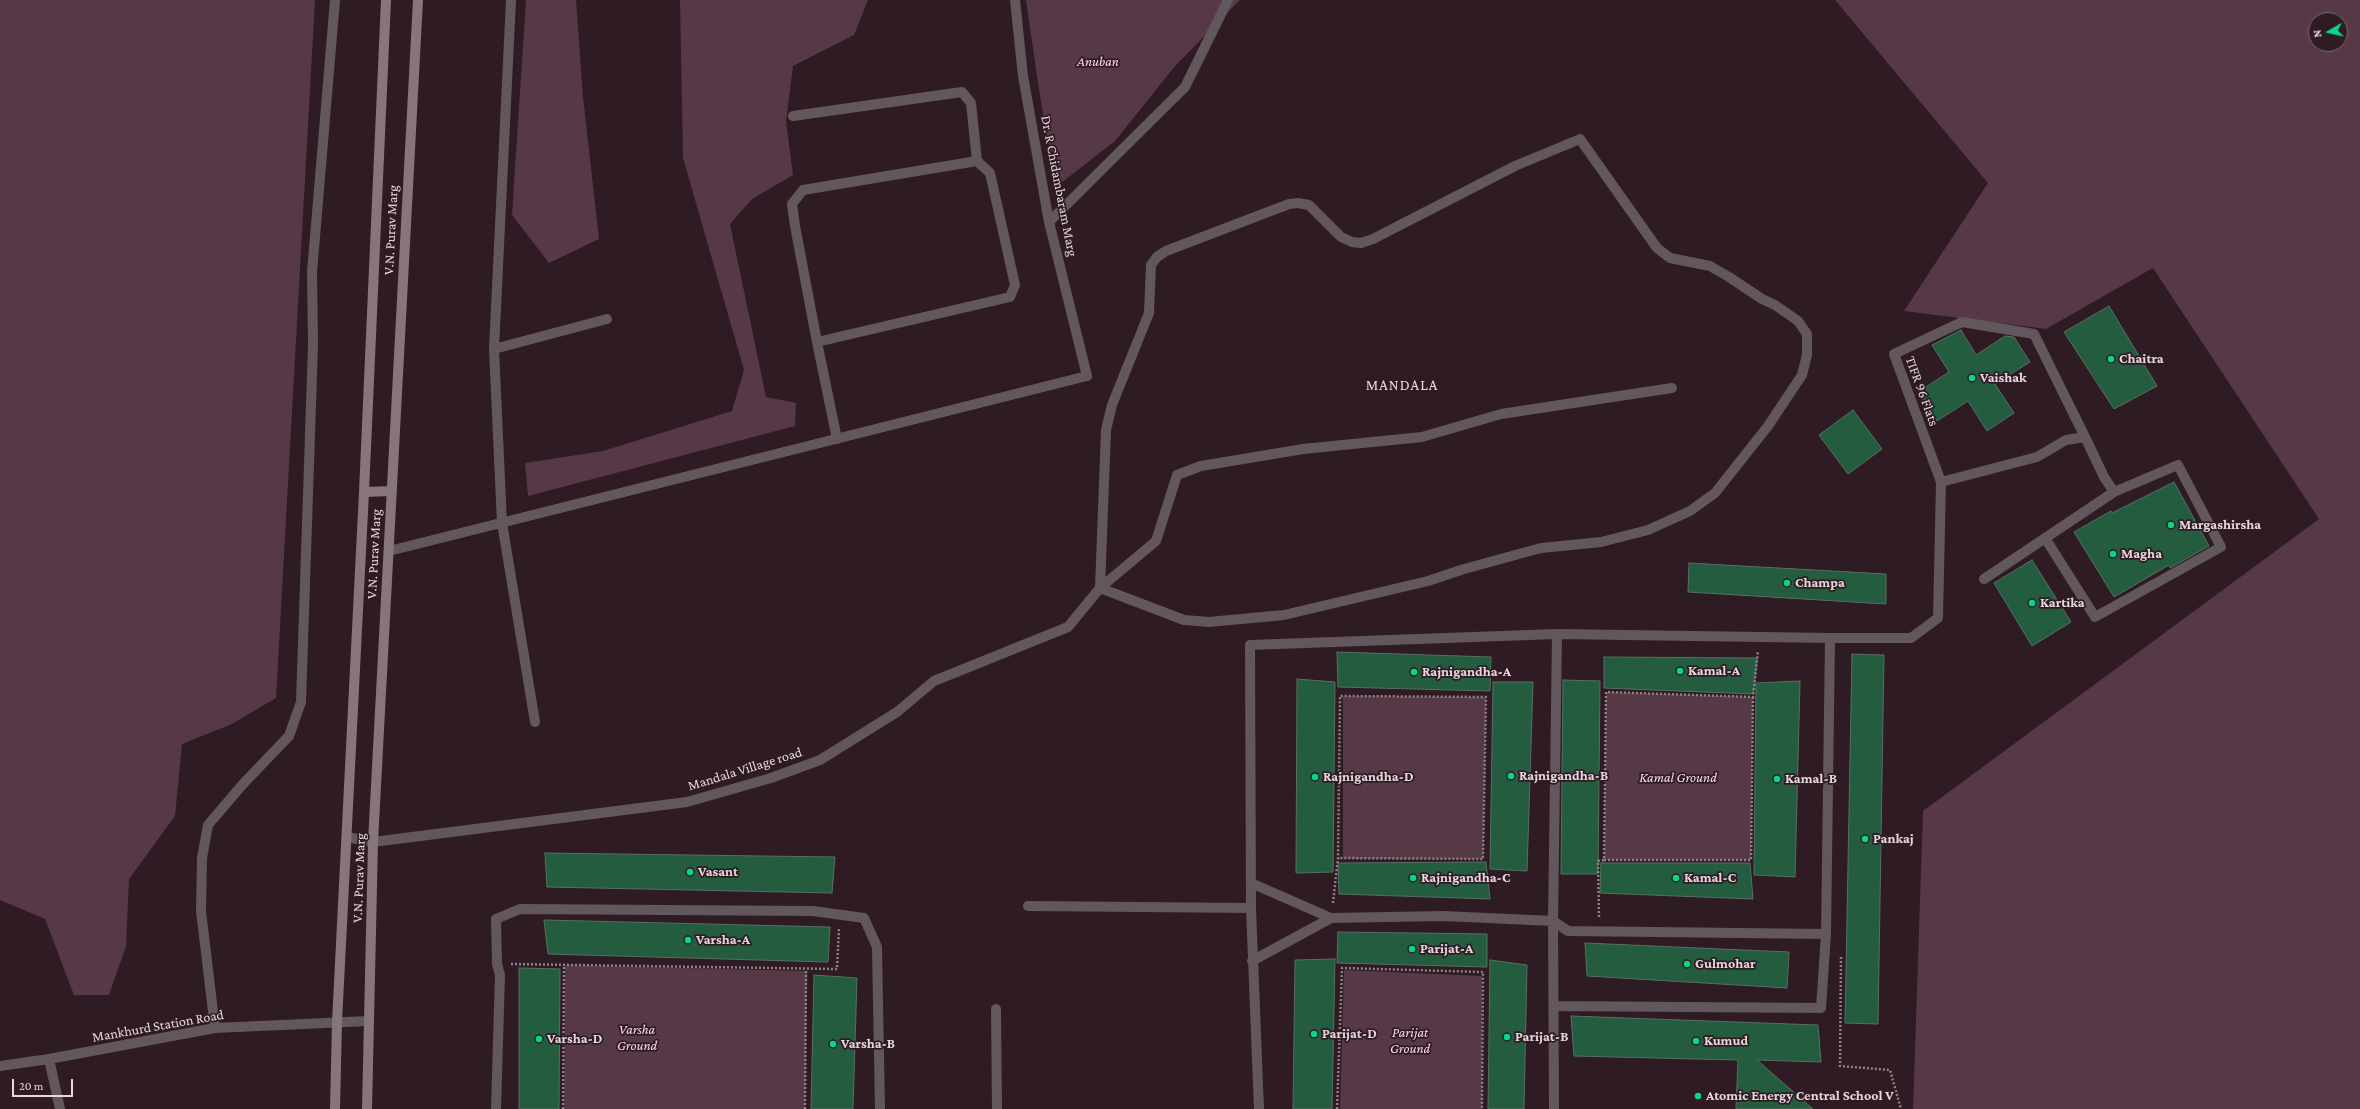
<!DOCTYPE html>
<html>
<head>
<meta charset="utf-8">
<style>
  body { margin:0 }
  #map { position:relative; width:2360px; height:1109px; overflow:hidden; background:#2f1b24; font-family:"Crimson Pro",serif }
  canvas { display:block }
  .north { position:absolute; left:2308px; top:12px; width:40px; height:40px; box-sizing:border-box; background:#2f1b24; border:1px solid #79676e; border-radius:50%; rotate:261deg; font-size:11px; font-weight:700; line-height:16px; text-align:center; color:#e7d8de }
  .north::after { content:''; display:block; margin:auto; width:14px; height:18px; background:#02d98b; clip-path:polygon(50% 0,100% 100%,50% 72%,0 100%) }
  .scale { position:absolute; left:12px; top:1079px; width:61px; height:18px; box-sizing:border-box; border:2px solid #e7d8de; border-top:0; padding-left:5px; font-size:12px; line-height:14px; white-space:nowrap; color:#e7d8de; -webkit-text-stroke:3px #2f1b24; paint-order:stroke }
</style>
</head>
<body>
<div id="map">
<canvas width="2360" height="1109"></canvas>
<div class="north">N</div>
<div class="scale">20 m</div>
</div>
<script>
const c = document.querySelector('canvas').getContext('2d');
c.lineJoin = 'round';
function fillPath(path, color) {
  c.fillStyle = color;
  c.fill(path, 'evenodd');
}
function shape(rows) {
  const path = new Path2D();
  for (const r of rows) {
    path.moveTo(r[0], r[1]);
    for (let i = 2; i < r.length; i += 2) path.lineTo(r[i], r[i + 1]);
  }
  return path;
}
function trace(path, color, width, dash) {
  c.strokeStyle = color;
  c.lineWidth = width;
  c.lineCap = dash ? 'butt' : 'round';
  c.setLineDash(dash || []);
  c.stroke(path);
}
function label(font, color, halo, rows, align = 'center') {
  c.font = font + ' "Crimson Pro",serif';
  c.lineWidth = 3.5;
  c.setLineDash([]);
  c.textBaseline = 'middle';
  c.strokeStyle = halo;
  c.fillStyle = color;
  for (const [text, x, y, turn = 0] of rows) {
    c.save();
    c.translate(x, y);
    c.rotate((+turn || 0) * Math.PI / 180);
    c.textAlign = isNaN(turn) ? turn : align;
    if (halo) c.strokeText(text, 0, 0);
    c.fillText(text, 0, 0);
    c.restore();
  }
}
const green = shape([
  [0,0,315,0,276,698,232,724,182,744,175,816,129,879,126,946,109,995,74,995,45,919,0,900],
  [526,0,576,0,583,97,599,239,549,263,512,215],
  [680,0,868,0,854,35,793,66,786,121,793,175,752,199,730,224,766,397,796,403,795,426,528,496,525,463,603,451,732,411,744,370,683,158],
  [1026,0,1240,0,1175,66,1115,141,1056,187,1039,90],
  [1835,0,2360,0,2360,1109,1913,1109,1923,811,2319,519,2153,268,2046,329,1904,311,1988,183],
  [2316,20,2340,20,2340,44,2316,44],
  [1606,692,1753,697,1751,860,1604,860],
  [1343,696,1486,697,1483,859,1343,859],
  [565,965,807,971,805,1109,564,1109],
  [1344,970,1482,976,1482,1109,1340,1109]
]);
const building = shape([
  [2109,306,2157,386,2114,409,2064,332,2109,306],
  [1961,330,1976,355,2005,336,2014,337,2030,362,1995,384,2014,413,1987,431,1968,401,1937,421,1918,392,1949,372,1932,345,1961,330],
  [1853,410,1882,449,1848,474,1819,435,1853,410],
  [2174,482,2209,546,2170,568,2169,565,2114,597,2074,532,2111,511,2112,513,2174,482],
  [2032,560,2071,622,2032,646,1994,583,2032,560],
  [1689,563,1886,574,1886,604,1688,592,1689,563],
  [1337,652,1491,657,1490,691,1338,687,1337,652],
  [1852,654,1884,655,1878,1024,1845,1023,1852,654],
  [1604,657,1757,658,1753,694,1604,688,1604,657],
  [1297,679,1335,682,1333,872,1296,873,1297,679],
  [1563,680,1600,681,1598,874,1561,874,1563,680],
  [1800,681,1795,877,1754,875,1756,683,1800,681],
  [1493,682,1533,682,1527,871,1490,869,1493,682],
  [545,853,835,857,832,893,547,887,545,853],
  [1486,862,1490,899,1339,894,1338,863,1486,862],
  [1601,863,1750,863,1753,899,1600,893,1601,863],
  [544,920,830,927,828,962,548,954,544,920],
  [1338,932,1487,934,1487,967,1337,963,1338,932],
  [1585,943,1789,952,1787,988,1587,976,1585,943],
  [1335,959,1332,1109,1293,1109,1295,960,1335,959],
  [1490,960,1527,965,1524,1109,1488,1109,1490,960],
  [519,968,560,969,559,1109,519,1109,519,968],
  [814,975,857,978,853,1109,811,1109,814,975],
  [1571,1016,1818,1025,1821,1062,1757,1060,1813,1109,1736,1109,1738,1060,1574,1056,1571,1016]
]);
const path = shape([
  [1753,697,1751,860,1604,860,1606,692,1753,697,1758,651],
  [1333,903,1338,858,1340,696,1486,697,1483,859,1338,858],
  [1599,917,1598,861,1604,860],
  [1841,957,1840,1066,1890,1070,1901,1109],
  [511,964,837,969,839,928],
  [563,1109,564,966],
  [805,1109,806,969],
  [1337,1109,1342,968,1483,972,1482,1109]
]);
const lane = shape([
  [793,116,962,92,971,103,977,161],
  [1049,222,1185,87,1228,0],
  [817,342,1010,297,1015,285,990,173,977,161,803,190,792,204,795,226,817,342,837,439],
  [494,349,511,0],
  [1941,482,1894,354,1962,322,2034,334,2085,437],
  [389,551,1087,376],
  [1984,579,2114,492,2178,465,2221,547,2095,617,2045,538],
  [1830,638,1911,638,1938,618,1941,482,2037,457,2066,440,2085,437,2104,477,2114,492],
  [535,722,502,523,494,349,607,319],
  [1028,906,1251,908],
  [996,1009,997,1109],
  [215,1028,201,911,202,858,208,825,243,784,289,736,301,702,313,345,312,272,335,0],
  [49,1059,60,1109],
  [0,1066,49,1059,215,1028,369,1021]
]);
const street = shape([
  [1015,0,1023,76,1049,222,1087,376],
  [1580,139,1657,248,1670,258,1710,266,1729,277,1762,299,1775,305,1798,321,1807,334,1807,355,1802,375,1768,426,1715,493,1690,511,1648,530,1601,542,1541,548,1464,569,1428,581,1284,615,1209,622,1184,620,1100,588,1106,430,1112,405,1149,313,1151,265,1157,257,1166,251,1289,204,1298,203,1309,205,1341,237,1352,242,1361,243,1373,239,1515,166,1580,139],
  [347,837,373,842,687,802,771,778,820,760,897,712,934,681,1068,627,1100,588,1156,541,1177,475,1201,466,1303,449,1422,437,1501,414,1672,388],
  [1251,883,1331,918],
  [1252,961,1331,918,1443,916,1553,921,1568,931,1826,934],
  [496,1109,500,975,497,964,496,919,520,909,813,911,864,918,877,947,880,1109],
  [1259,1109,1251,908,1250,645,1557,634,1830,638,1826,934,1821,1008,1555,1006],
  [1554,1109,1553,921,1557,634]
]);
const secondary = shape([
  [364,492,392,491],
  [335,1109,337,1022,364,492,386,0],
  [367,1109,373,842,418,0]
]);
const markers = [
  [2111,359,4,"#02d98b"],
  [1972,378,4,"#02d98b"],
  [2171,525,4,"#02d98b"],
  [2113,554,4,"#02d98b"],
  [1787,583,4,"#02d98b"],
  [2032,603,4,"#02d98b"],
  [1680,671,4,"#02d98b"],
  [1414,672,4,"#02d98b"],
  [1511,776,4,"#02d98b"],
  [1315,777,4,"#02d98b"],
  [1777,779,4,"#02d98b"],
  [1865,839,4,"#02d98b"],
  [690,872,4,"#02d98b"],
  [1413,878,4,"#02d98b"],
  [1676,878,4,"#02d98b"],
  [688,940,4,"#02d98b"],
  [1412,949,4,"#02d98b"],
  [1687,964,4,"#02d98b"],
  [1314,1034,4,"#02d98b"],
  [1507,1037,4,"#02d98b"],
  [539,1039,4,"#02d98b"],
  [1696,1041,4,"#02d98b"],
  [833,1044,4,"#02d98b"],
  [1698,1096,4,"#02d98b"]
];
const parkNames = [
  ["Anuban",1098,62],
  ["Kamal Ground",1678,778],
  ["Varsha",637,1030],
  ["Ground",637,1046],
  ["Parijat",1410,1033],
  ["Ground",1410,1049]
];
const streetNames = [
  ["Dr. R Chidambaram Marg",1059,186,79],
  ["V.N. Purav Marg",391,230,-87],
  ["TIFR 96 Flats",1922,391,70],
  ["V.N. Purav Marg",374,554,-87],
  ["Mandala Village road",745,769,-17],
  ["V.N. Purav Marg",359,878,-88],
  ["Mankhurd Station Road",158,1026,-10]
];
const poiNames = [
  ["Chaitra",2119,359],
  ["Vaishak",1980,378],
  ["Margashirsha",2179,525],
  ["Magha",2121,554],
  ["Champa",1795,583],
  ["Kartika",2040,603],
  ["Kamal-A",1688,671],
  ["Rajnigandha-A",1422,672],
  ["Rajnigandha-B",1519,776],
  ["Rajnigandha-D",1323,777],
  ["Kamal-B",1785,779],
  ["Pankaj",1873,839],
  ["Vasant",698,872],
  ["Rajnigandha-C",1421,878],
  ["Kamal-C",1684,878],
  ["Varsha-A",696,940],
  ["Parijat-A",1420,949],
  ["Gulmohar",1695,964],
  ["Parijat-D",1322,1034],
  ["Parijat-B",1515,1037],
  ["Varsha-D",547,1039],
  ["Kumud",1704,1041],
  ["Varsha-B",841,1044],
  ["Atomic Energy Central School V",1706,1096]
];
const neighbourhoodNames = [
  ["MANDALA",1402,385]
];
fillPath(green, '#573846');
fillPath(building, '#235c3f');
trace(building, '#587062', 1);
trace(path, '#918087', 2.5, [2, 2]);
trace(lane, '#62575c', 10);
trace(street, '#62575c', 10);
trace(secondary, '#86757c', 10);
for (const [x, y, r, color] of markers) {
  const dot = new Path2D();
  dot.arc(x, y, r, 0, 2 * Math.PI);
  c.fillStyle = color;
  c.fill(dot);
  trace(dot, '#2f1b24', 1.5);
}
label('italic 14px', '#fcd9e8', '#2f1b24', parkNames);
label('14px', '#e7d8de', '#2f1b24', streetNames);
label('bold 14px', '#e7d8de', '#2f1b24', poiNames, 'left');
c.letterSpacing = '1px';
label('15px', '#efd3df', '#2f1b24', neighbourhoodNames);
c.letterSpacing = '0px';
</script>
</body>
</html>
